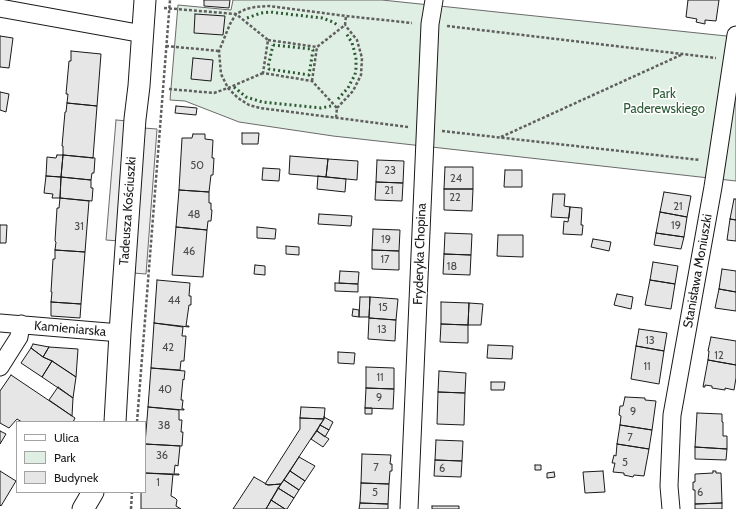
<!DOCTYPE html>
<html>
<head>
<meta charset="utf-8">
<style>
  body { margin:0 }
  #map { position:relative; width:736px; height:509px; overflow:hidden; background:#fff; font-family:Cabin,sans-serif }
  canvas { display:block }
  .legend { position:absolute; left:16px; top:421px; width:130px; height:72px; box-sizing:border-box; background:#fff; border:1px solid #a3a3a3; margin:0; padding:5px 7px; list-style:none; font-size:12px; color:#1a1a1a }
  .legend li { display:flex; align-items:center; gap:8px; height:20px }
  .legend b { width:20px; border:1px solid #a3a3a3 }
</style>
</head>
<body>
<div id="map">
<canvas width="736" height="509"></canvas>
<ul class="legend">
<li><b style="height:5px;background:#fff"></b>Ulica</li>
<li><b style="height:11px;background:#e0efe3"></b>Park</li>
<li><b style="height:11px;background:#e6e6e6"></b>Budynek</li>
</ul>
</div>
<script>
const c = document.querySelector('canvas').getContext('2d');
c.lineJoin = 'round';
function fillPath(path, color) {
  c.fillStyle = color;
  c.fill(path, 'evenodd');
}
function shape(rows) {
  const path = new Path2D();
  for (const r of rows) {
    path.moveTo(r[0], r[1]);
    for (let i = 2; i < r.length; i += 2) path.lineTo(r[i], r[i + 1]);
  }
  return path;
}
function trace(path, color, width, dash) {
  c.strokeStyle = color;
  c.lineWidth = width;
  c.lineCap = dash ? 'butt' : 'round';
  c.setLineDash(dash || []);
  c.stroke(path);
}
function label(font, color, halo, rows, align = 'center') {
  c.font = font + ' Cabin,sans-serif';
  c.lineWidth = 3;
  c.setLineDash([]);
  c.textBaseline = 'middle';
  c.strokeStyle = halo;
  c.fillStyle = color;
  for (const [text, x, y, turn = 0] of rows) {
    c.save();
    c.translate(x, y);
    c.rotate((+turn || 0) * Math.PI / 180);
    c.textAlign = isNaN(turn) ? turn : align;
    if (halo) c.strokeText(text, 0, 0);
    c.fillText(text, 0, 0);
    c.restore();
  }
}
const green = shape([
  [233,0,382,0,736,37,736,181,333,136,239,122,185,101,170,100,178,5,231,10,233,0]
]);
const parking = shape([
  [116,120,128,121,119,241,106,240,116,120],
  [144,128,157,129,146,274,133,273,144,128]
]);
const building = shape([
  [204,0,230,0,229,8,204,6,204,0],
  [688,0,719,0,716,21,705,20,705,24,696,22,697,19,686,17,688,0],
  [195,14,225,16,223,35,194,33,195,14],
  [0,36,13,38,9,68,0,67,0,36],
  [71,51,101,54,97,106,67,103,68,94,66,94,69,61,71,61,71,51],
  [193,58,213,60,211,81,191,79,193,58],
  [0,92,9,94,6,112,0,110,0,92],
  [67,103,97,106,93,158,63,155,63,146,62,146,65,112,66,112,67,103],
  [176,106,197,108,196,115,175,113,176,106],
  [242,133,259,133,258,144,242,144,242,133],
  [193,134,205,134,205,139,213,140,212,158,214,158,213,175,211,175,209,192,179,190,182,138,192,138,193,134],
  [57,155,63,155,61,177,46,176,47,157,56,158,57,155],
  [63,155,95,158,94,173,92,173,91,180,61,177,63,155],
  [290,156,328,159,326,177,289,174,290,156],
  [328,159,358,161,357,180,326,177,328,159],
  [377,160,404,161,403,183,376,182,377,160],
  [445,167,473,167,473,189,444,189,445,167],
  [263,168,280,169,279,181,262,180,263,168],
  [505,170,522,170,522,187,504,187,505,170],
  [46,176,61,177,60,198,52,198,53,194,44,193,46,176],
  [318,176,346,179,345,192,317,189,318,176],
  [61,177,91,180,91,188,93,188,92,201,60,198,61,177],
  [376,182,403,183,402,201,375,200,376,182],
  [444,189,473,189,472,211,444,210,444,189],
  [179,190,209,192,209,203,211,203,211,210,212,210,211,221,208,221,207,230,176,227,179,190],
  [664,192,691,196,687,217,660,212,664,192],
  [553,194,565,194,564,206,570,207,569,218,551,217,553,194],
  [60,198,89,201,85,252,55,250,56,242,55,241,57,208,59,208,60,198],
  [734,199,736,199,736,220,730,219,734,199],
  [570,207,582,208,581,225,583,225,582,235,563,234,564,221,568,222,570,207],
  [660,212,687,217,684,237,656,233,660,212],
  [319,214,352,216,351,226,318,224,319,214],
  [730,219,736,220,736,241,727,240,730,219],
  [0,225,7,225,6,243,0,243,0,225],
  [176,227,207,230,203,277,172,275,176,227],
  [257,227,276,229,275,239,257,238,257,227],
  [373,229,400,230,399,251,372,250,373,229],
  [445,233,472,234,471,255,444,254,445,233],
  [656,233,684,237,681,249,654,245,656,233],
  [498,235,523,235,523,257,497,256,498,235],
  [593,239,611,242,609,251,591,247,593,239],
  [286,246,299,247,299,255,286,254,286,246],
  [55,250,85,252,81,304,51,302,52,292,51,292,53,259,55,259,55,250],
  [372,250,399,251,399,270,372,269,372,250],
  [444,254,471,255,470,275,443,274,444,254],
  [653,262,678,266,675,284,650,280,653,262],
  [255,265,265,266,265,275,254,274,255,265],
  [722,269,736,271,736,292,719,289,722,269],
  [340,271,359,272,358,284,339,283,340,271],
  [157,280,190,283,189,296,191,296,191,305,189,305,186,326,189,326,189,327,154,323,157,280],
  [650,280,675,284,671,309,645,305,650,280],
  [335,283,358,284,358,292,335,291,335,283],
  [719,289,736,292,736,311,715,308,719,289],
  [617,294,633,297,631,309,614,305,617,294],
  [360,297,370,297,369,317,359,317,360,297],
  [370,297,398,299,396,320,369,318,370,297],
  [51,302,81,304,80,318,51,316,51,302],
  [441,302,469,303,468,325,441,324,441,302],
  [469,303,483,304,481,325,468,325,469,303],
  [353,309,359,310,359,317,352,316,353,309],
  [369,318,396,320,395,341,368,339,369,318],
  [154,323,183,327,182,336,186,336,184,361,181,361,180,370,151,368,154,323],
  [441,324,468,325,468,343,440,342,441,324],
  [639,329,667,333,664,351,636,346,639,329],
  [711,337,736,341,736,365,708,360,709,351,708,351,711,337],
  [33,344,49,347,43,357,31,348,33,344],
  [488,345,513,346,512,359,487,358,488,345],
  [636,346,664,351,659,384,631,379,636,346],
  [49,347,78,349,76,377,52,361,43,357,49,347],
  [31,348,43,357,52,361,42,377,21,363,31,348],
  [338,352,355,353,354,364,338,363,338,352],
  [708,360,736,365,736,378,734,390,725,388,725,390,712,388,712,386,705,385,705,387,703,387,708,360],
  [52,361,76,377,73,398,42,377,52,361],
  [366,367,394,368,394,389,366,388,366,367],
  [151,368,185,371,184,380,183,379,181,400,183,400,182,409,184,409,184,410,148,407,151,368],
  [439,371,466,373,465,393,438,392,439,371],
  [11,375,72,416,75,418,73,422,22,422,17,419,9,428,0,423,0,391,11,375],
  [491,382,505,382,504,390,491,390,491,382],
  [58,387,73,398,72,416,49,400,58,387],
  [366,388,394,389,393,409,365,408,366,388],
  [438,392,465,393,464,425,437,424,438,392],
  [625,397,645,398,645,400,656,401,652,430,620,425,621,416,619,415,620,406,623,406,625,397],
  [148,407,179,410,179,420,182,420,181,432,183,432,182,446,145,444,148,407],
  [301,407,325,408,324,419,300,418,301,407],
  [365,408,372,408,372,414,365,414,365,408],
  [697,413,722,414,722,422,723,422,723,436,727,436,727,449,695,447,697,413],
  [324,417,333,422,329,430,320,425,324,419,324,417],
  [300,418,324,419,281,484,268,485,265,484,300,429,300,418],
  [320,425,329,430,325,437,317,431,320,425],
  [620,425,652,430,649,449,617,444,620,425],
  [0,431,6,434,0,444,0,431],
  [317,431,329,439,323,447,311,439,317,431],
  [436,440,463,441,462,461,435,460,436,440],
  [145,444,180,446,178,466,175,465,174,474,179,474,179,475,145,473,145,444],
  [617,444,649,449,644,476,634,475,633,477,624,475,624,473,613,472,615,463,612,463,614,455,616,456,617,444],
  [695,447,727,449,726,460,695,459,695,447],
  [362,454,391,455,390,464,392,464,392,471,390,471,389,484,361,483,362,454],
  [299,457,315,466,305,481,290,471,299,457],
  [435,460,462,461,461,477,434,476,435,460],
  [535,465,541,465,541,470,535,470,535,465],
  [0,471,16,481,1,506,0,505,0,471],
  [290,471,305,481,299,490,284,480,290,471],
  [603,471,605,492,585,493,583,472,603,471],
  [713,471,716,471,716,473,721,473,722,503,695,504,695,490,693,490,693,482,695,482,695,474,713,473,713,471],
  [554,472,555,477,547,478,547,473,554,472],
  [145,473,173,474,171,496,175,498,177,500,176,506,181,509,141,509,141,492,145,492,145,473],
  [254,477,268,485,281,484,266,509,233,509,254,477],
  [284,480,299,490,294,498,278,488,284,480],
  [361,483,389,484,388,504,360,503,361,483],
  [278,488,294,498,287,509,285,509,271,500,278,488],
  [271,500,285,509,266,509,271,500],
  [360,503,388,504,388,509,359,509,360,503],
  [722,503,722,509,695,509,695,504,722,503],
  [432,506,459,506,459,509,432,509,432,506]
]);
const path = shape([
  [164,8,236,14,268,40,263,73,312,81,337,108,336,118],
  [447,26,716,58],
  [268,40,317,47,345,25,346,16],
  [166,46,219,51],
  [312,81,317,47],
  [169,89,214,93,228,88,263,73],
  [337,108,353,91,361,75,362,58,357,40,345,25],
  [408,127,260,108,249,105,238,98,228,88,221,74,219,51,230,24,236,14,246,9,255,7,269,6,346,16,412,23],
  [442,131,700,160],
  [501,137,683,54],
  [137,422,170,0],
  [131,509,132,492]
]);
const minor = shape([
  [0,8,143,34],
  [0,323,120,333],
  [0,367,19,337,21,324],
  [409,509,430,24,434,0],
  [671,509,669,486,672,415,713,187,736,35]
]);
const tertiary = shape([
  [115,422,120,333,135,119,139,86,145,0],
  [83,509,93,492]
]);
const hedge = shape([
  [247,18,261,13,270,12,322,18,333,22,339,26],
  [273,45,311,49,313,50,309,75,269,69,268,67,273,45],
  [234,87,246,97,262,102,321,108,331,106],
  [338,99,348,88,352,80,355,75,356,68,356,59,354,50,352,43,346,33]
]);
const numberNames = [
  ["50",197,166],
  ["23",390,171],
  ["24",456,179],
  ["21",389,191],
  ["22",455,198],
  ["21",678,207],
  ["48",194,215],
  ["19",676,226],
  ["31",79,227],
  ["19",386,240],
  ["46",189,252],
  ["17",385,260],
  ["18",452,267],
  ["44",174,301],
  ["15",383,308],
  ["13",382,330],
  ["13",650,341],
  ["42",168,348],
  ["12",719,356],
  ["11",647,367],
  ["11",380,378],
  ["40",165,390],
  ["9",379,398],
  ["9",633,412],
  ["38",164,426],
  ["7",630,438],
  ["36",162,456],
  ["5",625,463],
  ["7",376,468],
  ["6",442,469],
  ["1",158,483],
  ["5",375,493],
  ["6",700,493]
];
const parkNames = [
  ["Park",664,94],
  ["Paderewskiego",664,109]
];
const streetNames = [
  ["Tadeusza Kościuszki",128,211,-86],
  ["Fryderyka Chopina",420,254,-88],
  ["Stanisława Moniuszki",698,271,-80],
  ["Kamieniarska",70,329,5]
];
fillPath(green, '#e0efe3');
trace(green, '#6a6a6a', 1);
fillPath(parking, '#ededed');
trace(parking, '#6a6a6a', 1);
fillPath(building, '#e6e6e6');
trace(building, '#1a1a1a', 1);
trace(minor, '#1a1a1a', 19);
trace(tertiary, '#1a1a1a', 23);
trace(path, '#5f5f5f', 2.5, [3, 2]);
trace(minor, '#fff', 17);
trace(tertiary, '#fff', 21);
trace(hedge, '#2b5a34', 3, [2, 3]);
label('11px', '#4d4d4d', null, numberNames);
label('13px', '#2b5a34', '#fff', parkNames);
label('13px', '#1a1a1a', '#fff', streetNames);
</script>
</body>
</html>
